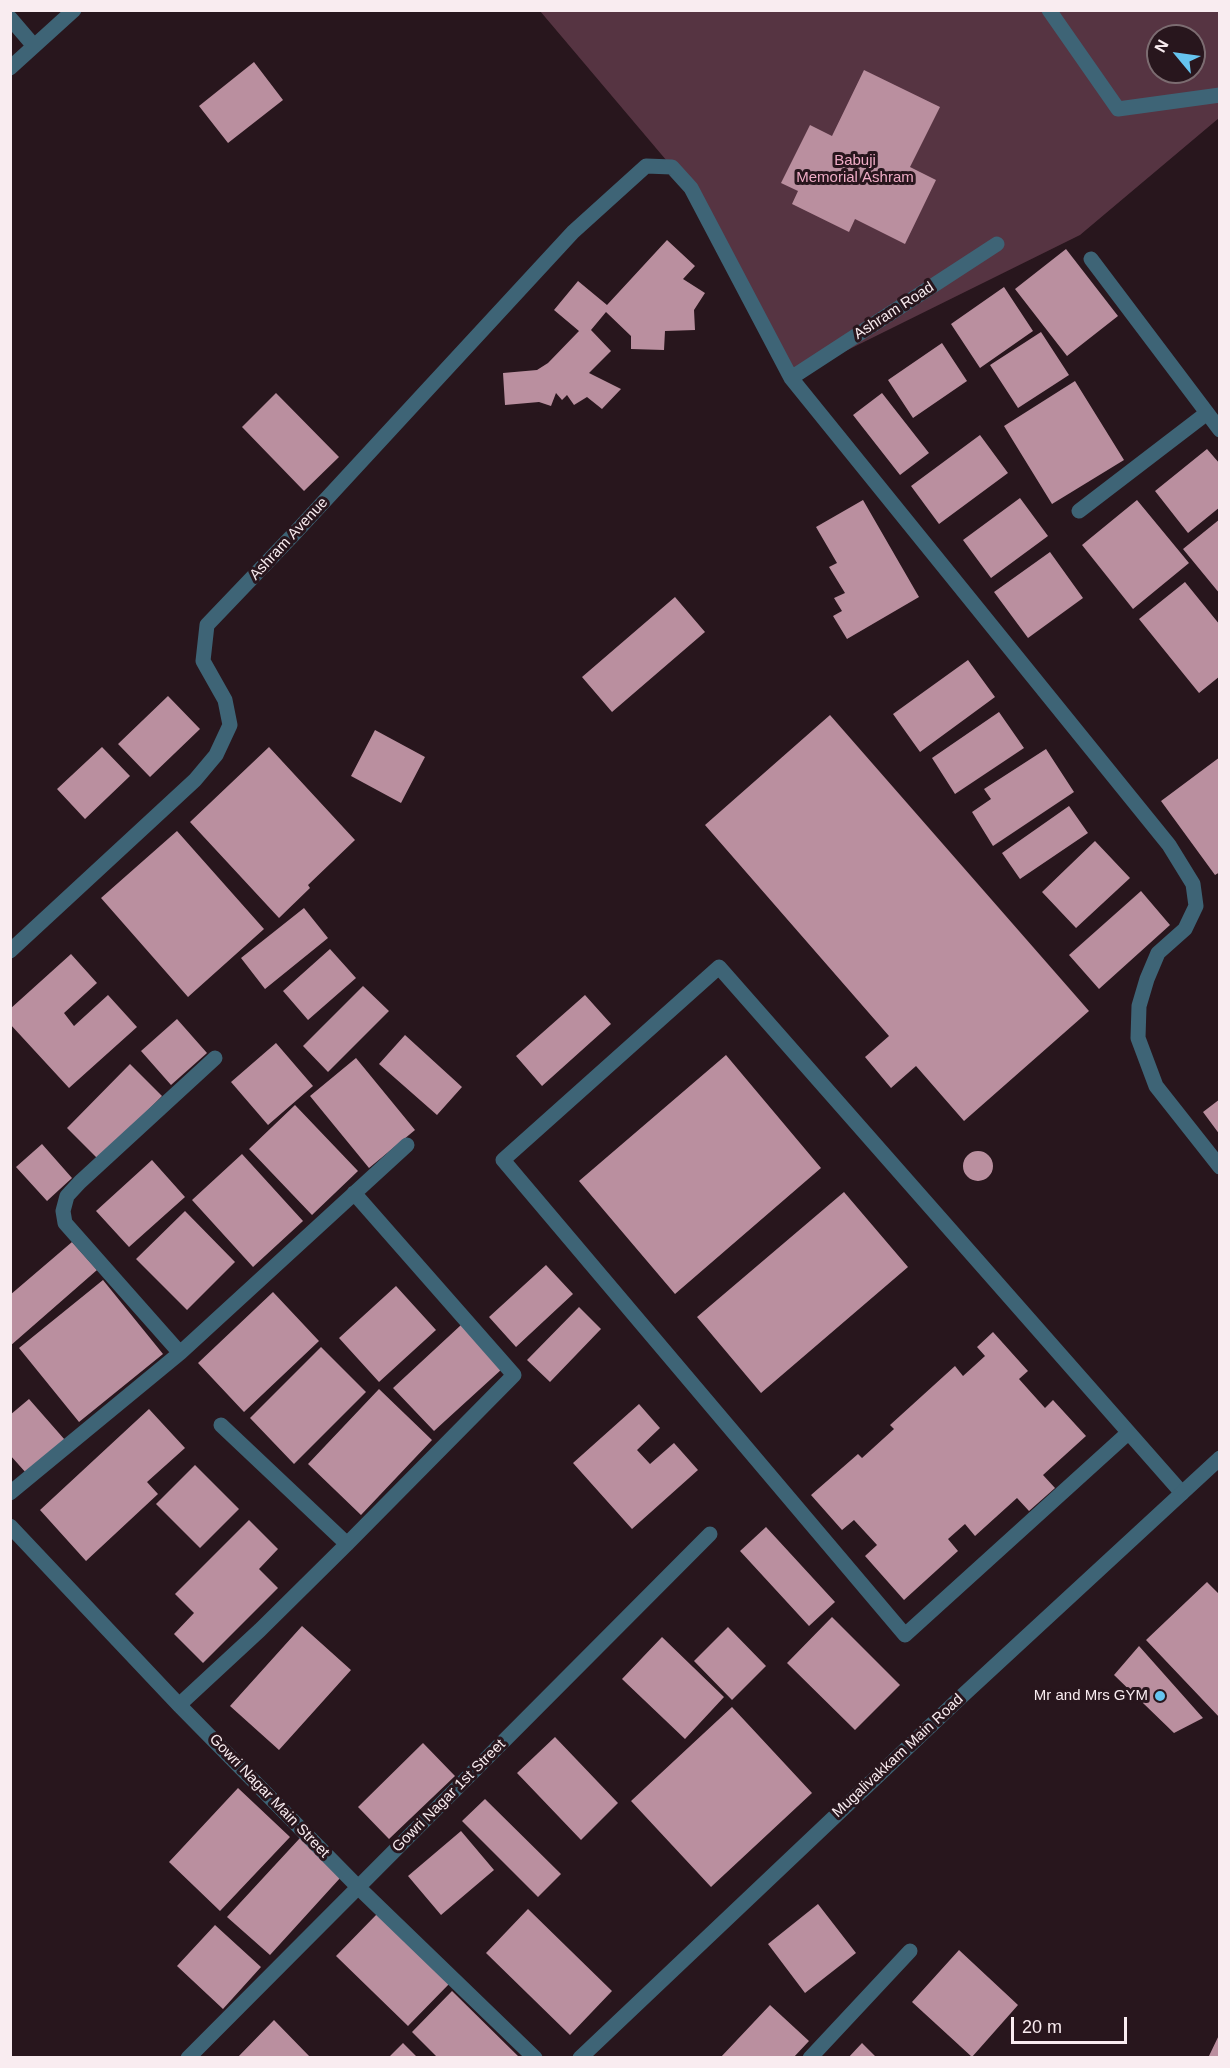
<!DOCTYPE html>
<html>
<head>
<meta charset="utf-8">
<style>
  body { margin:0 }
  #map { position:relative; width:1230px; height:2068px; overflow:hidden; background:#28161d; font-family:Arial,sans-serif }
  canvas { display:block }
  .frame { position:absolute; inset:0; border:12px solid #f9ecf0; pointer-events:none }
  .north { position:absolute; left:1146px; top:24px; width:60px; height:60px; box-sizing:border-box; background:#28161d; border:2px solid #7c6c71; border-radius:50%; rotate:299deg; font-size:16px; font-weight:700; line-height:24px; text-align:center; color:#f9ecf0 }
  .north::after { content:''; display:block; margin:auto; width:21px; height:27px; background:#66c4ef; clip-path:polygon(50% 0,100% 100%,50% 72%,0 100%) }
  .scale { position:absolute; left:1011px; top:2017px; width:116px; height:27px; box-sizing:border-box; border:3px solid #f9ecf0; border-top:0; padding-left:8px; font-size:18px; line-height:21px; white-space:nowrap; color:#f9ecf0; -webkit-text-stroke:4px #28161d; paint-order:stroke }
</style>
</head>
<body>
<div id="map">
<canvas width="1230" height="2068"></canvas>
<div class="frame"></div>
<div class="north">N</div>
<div class="scale">20 m</div>
</div>
<script>
const c = document.querySelector('canvas').getContext('2d');
c.lineJoin = 'round';
function fillPath(path, color) {
  c.fillStyle = color;
  c.fill(path, 'evenodd');
}
function shape(rows) {
  const path = new Path2D();
  for (const r of rows) {
    if (r.length === 3) {
      path.moveTo(r[0] + r[2], r[1]);
      path.arc(r[0], r[1], r[2], 0, 2 * Math.PI);
      continue;
    }
    path.moveTo(r[0], r[1]);
    for (let i = 2; i < r.length; i += 2) path.lineTo(r[i], r[i + 1]);
  }
  return path;
}
function trace(path, color, width, dash) {
  c.strokeStyle = color;
  c.lineWidth = width;
  c.lineCap = dash ? 'butt' : 'round';
  c.setLineDash(dash || []);
  c.stroke(path);
}
function label(font, color, halo, rows, align = 'center') {
  c.font = font + ' Arial,sans-serif';
  c.lineWidth = 6;
  c.setLineDash([]);
  c.textBaseline = 'middle';
  c.strokeStyle = halo;
  c.fillStyle = color;
  for (const [text, x, y, turn = 0] of rows) {
    c.save();
    c.translate(x, y);
    c.rotate((+turn || 0) * Math.PI / 180);
    c.textAlign = isNaN(turn) ? turn : align;
    if (halo) c.strokeText(text, 0, 0);
    c.fillText(text, 0, 0);
    c.restore();
  }
}
const green = shape([
  [540,11,1219,11,1219,118,1080,235,791,378,672,167],
  [1158,36,1194,36,1194,72,1158,72]
]);
const building = shape([
  [254,62,283,100,228,143,199,106],
  [864,70,940,107,910,167,936,180,905,244,855,219,849,232,792,204,798,191,781,183,810,125,832,136],
  [667,240,695,266,683,279,705,293,694,310,695,330,665,331,664,350,631,349,631,336,606,312,591,330,611,351,589,373,621,389,602,409,587,397,574,405,567,395,562,400,556,393,551,406,539,402,505,405,503,373,537,370,548,363,579,331,554,310,578,281,607,305],
  [1066,249,1118,316,1067,356,1015,289],
  [1004,287,1033,331,980,368,951,324],
  [1041,332,1069,375,1018,408,990,365],
  [942,343,967,381,913,418,888,380],
  [1075,381,1124,460,1052,504,1004,426],
  [276,393,339,457,304,491,242,427],
  [882,393,929,453,900,475,853,415],
  [980,435,1008,473,939,524,911,486],
  [1207,449,1220,464,1220,507,1188,533,1155,491],
  [1020,498,1048,536,991,578,963,540],
  [863,500,919,597,847,639,833,616,842,611,834,598,845,593,829,567,837,563,816,527],
  [1137,500,1189,563,1133,609,1082,545],
  [1220,519,1220,594,1183,549],
  [1050,552,1083,598,1028,638,994,592],
  [1185,582,1220,625,1220,676,1199,693,1139,619],
  [675,597,705,632,612,712,582,677],
  [968,660,995,697,920,752,893,714],
  [168,696,200,729,150,777,118,744],
  [999,712,1024,748,955,794,932,758],
  [830,715,1089,1011,964,1121,916,1066,891,1088,865,1057,889,1036,705,825],
  [375,730,425,757,401,803,351,776],
  [102,747,130,776,85,819,57,789],
  [269,747,355,840,308,885,310,888,279,918,190,822],
  [1046,749,1074,792,993,846,972,812,991,799,984,789],
  [1220,757,1220,872,1215,875,1161,801],
  [1069,806,1088,833,1020,879,1002,853],
  [177,831,264,929,188,997,101,898],
  [1095,841,1130,878,1076,928,1042,892],
  [1141,891,1170,925,1099,989,1069,955],
  [304,908,328,938,265,989,241,958],
  [330,949,356,978,308,1020,283,991],
  [71,954,97,983,64,1013,74,1026,108,995,137,1027,69,1088,10,1024,10,1009],
  [363,986,389,1011,328,1072,303,1046],
  [585,995,611,1024,542,1086,516,1056],
  [177,1019,207,1053,171,1085,141,1051],
  [405,1035,462,1087,437,1115,379,1064],
  [276,1043,313,1086,268,1125,231,1082],
  [726,1055,821,1168,675,1294,579,1181],
  [356,1058,415,1130,369,1168,310,1096],
  [130,1064,162,1096,99,1160,67,1128],
  [1220,1099,1220,1135,1203,1112],
  [295,1105,358,1171,312,1215,249,1149],
  [42,1144,72,1178,47,1201,16,1167],
  [978,1166,15],
  [242,1154,303,1221,253,1267,192,1200],
  [152,1160,185,1197,129,1247,96,1211],
  [844,1192,908,1267,761,1393,697,1317],
  [185,1211,235,1262,187,1310,136,1259],
  [72,1242,97,1270,10,1346,10,1295],
  [546,1265,573,1294,516,1347,489,1317],
  [103,1280,163,1354,79,1422,19,1348],
  [396,1286,436,1330,379,1382,339,1338],
  [273,1292,319,1341,244,1412,198,1363],
  [579,1307,601,1329,550,1382,527,1360],
  [461,1325,502,1369,434,1431,393,1388],
  [993,1332,1028,1371,1019,1379,1045,1408,1053,1400,1086,1436,1043,1475,1055,1488,1029,1511,1017,1498,975,1536,965,1524,948,1539,958,1551,904,1600,865,1556,877,1545,854,1520,842,1530,811,1495,858,1454,862,1458,894,1429,890,1425,955,1366,963,1376,985,1356,977,1347],
  [321,1347,366,1392,294,1464,250,1418],
  [379,1389,432,1440,361,1515,308,1464],
  [29,1399,65,1440,27,1474,10,1455,10,1415],
  [639,1404,660,1428,637,1450,650,1464,674,1443,698,1470,632,1529,573,1463],
  [149,1409,185,1448,147,1482,158,1494,86,1561,40,1510],
  [195,1465,239,1509,200,1548,156,1504],
  [249,1520,278,1549,259,1569,278,1588,203,1663,174,1634,194,1613,175,1594],
  [766,1527,835,1602,809,1626,740,1551],
  [1207,1582,1220,1595,1220,1718,1146,1640],
  [832,1617,900,1685,855,1730,787,1663],
  [302,1626,351,1670,279,1750,230,1706],
  [728,1627,766,1666,732,1700,694,1661],
  [662,1637,724,1697,685,1739,622,1679],
  [1139,1646,1203,1718,1174,1733,1114,1675],
  [732,1707,812,1793,711,1887,631,1801],
  [555,1737,618,1803,581,1840,517,1773],
  [423,1743,455,1776,389,1839,358,1807],
  [238,1788,290,1837,220,1911,169,1862],
  [485,1799,561,1874,538,1897,462,1821],
  [461,1831,494,1870,441,1915,408,1876],
  [300,1838,341,1877,270,1955,227,1917],
  [818,1904,856,1953,805,1993,768,1944],
  [528,1909,612,1991,570,2035,486,1953],
  [377,1914,449,1984,408,2026,336,1956],
  [215,1925,261,1967,223,2009,177,1966],
  [959,1950,1018,2005,972,2057,912,2002],
  [452,1991,520,2058,438,2058,412,2032],
  [770,2005,809,2041,793,2058,720,2058],
  [274,2020,311,2058,237,2058],
  [1220,2033,1220,2058,1208,2058],
  [403,2043,418,2058,388,2058],
  [862,2043,877,2058,848,2058]
]);
const service = shape([
  [1049,10,1118,109,1220,95],
  [10,18,34,46],
  [10,68,74,10],
  [1128,1433,905,1635,503,1160,719,967,1182,1493]
]);
const minor = shape([
  [1091,259,1220,430],
  [791,378,997,244],
  [1079,511,1207,413],
  [10,951,195,780,216,755,230,725,225,700,203,661,207,625,294,534,573,232,646,166,672,167,691,188,791,378,1169,845,1193,884,1196,906,1185,929,1158,953,1147,979,1139,1006,1138,1038,1156,1086,1220,1167],
  [180,1353,407,1145],
  [221,1425,347,1544],
  [10,1493,180,1353,65,1223,63,1211,67,1196,80,1182,215,1058],
  [10,1526,179,1705,359,1888,535,2058],
  [179,1705,260,1630,347,1544,514,1375,354,1193],
  [188,2058,710,1534],
  [580,2058,961,1697,1220,1458],
  [810,2058,910,1951]
]);
const markers = [
  [1160,1696,6,"#66c4ef"]
];
const parkNames = [
  ["Babuji",855,161],
  ["Memorial Ashram",855,178]
];
const streetNames = [
  ["Ashram Road",894,311,-33],
  ["Ashram Avenue",289,539,-47],
  ["Mugalivakkam Main Road",898,1756,-43],
  ["Gowri Nagar Main Street",269,1796,46],
  ["Gowri Nagar 1st Street",449,1796,-45]
];
const poiNames = [
  ["Mr and Mrs GYM",1148,1696]
];
fillPath(green, '#563442');
fillPath(building, '#ba8f9f');
trace(service, '#3e6476', 15);
trace(minor, '#3e6476', 15);
for (const [x, y, r, color] of markers) {
  const dot = new Path2D();
  dot.arc(x, y, r, 0, 2 * Math.PI);
  c.fillStyle = color;
  c.fill(dot);
  trace(dot, '#28161d', 2);
}
label('15px', '#f0acc6', '#28161d', parkNames);
label('15px', '#f9ecf0', '#28161d', streetNames);
label('15px', '#f9ecf0', '#28161d', poiNames, 'right');
</script>
</body>
</html>
